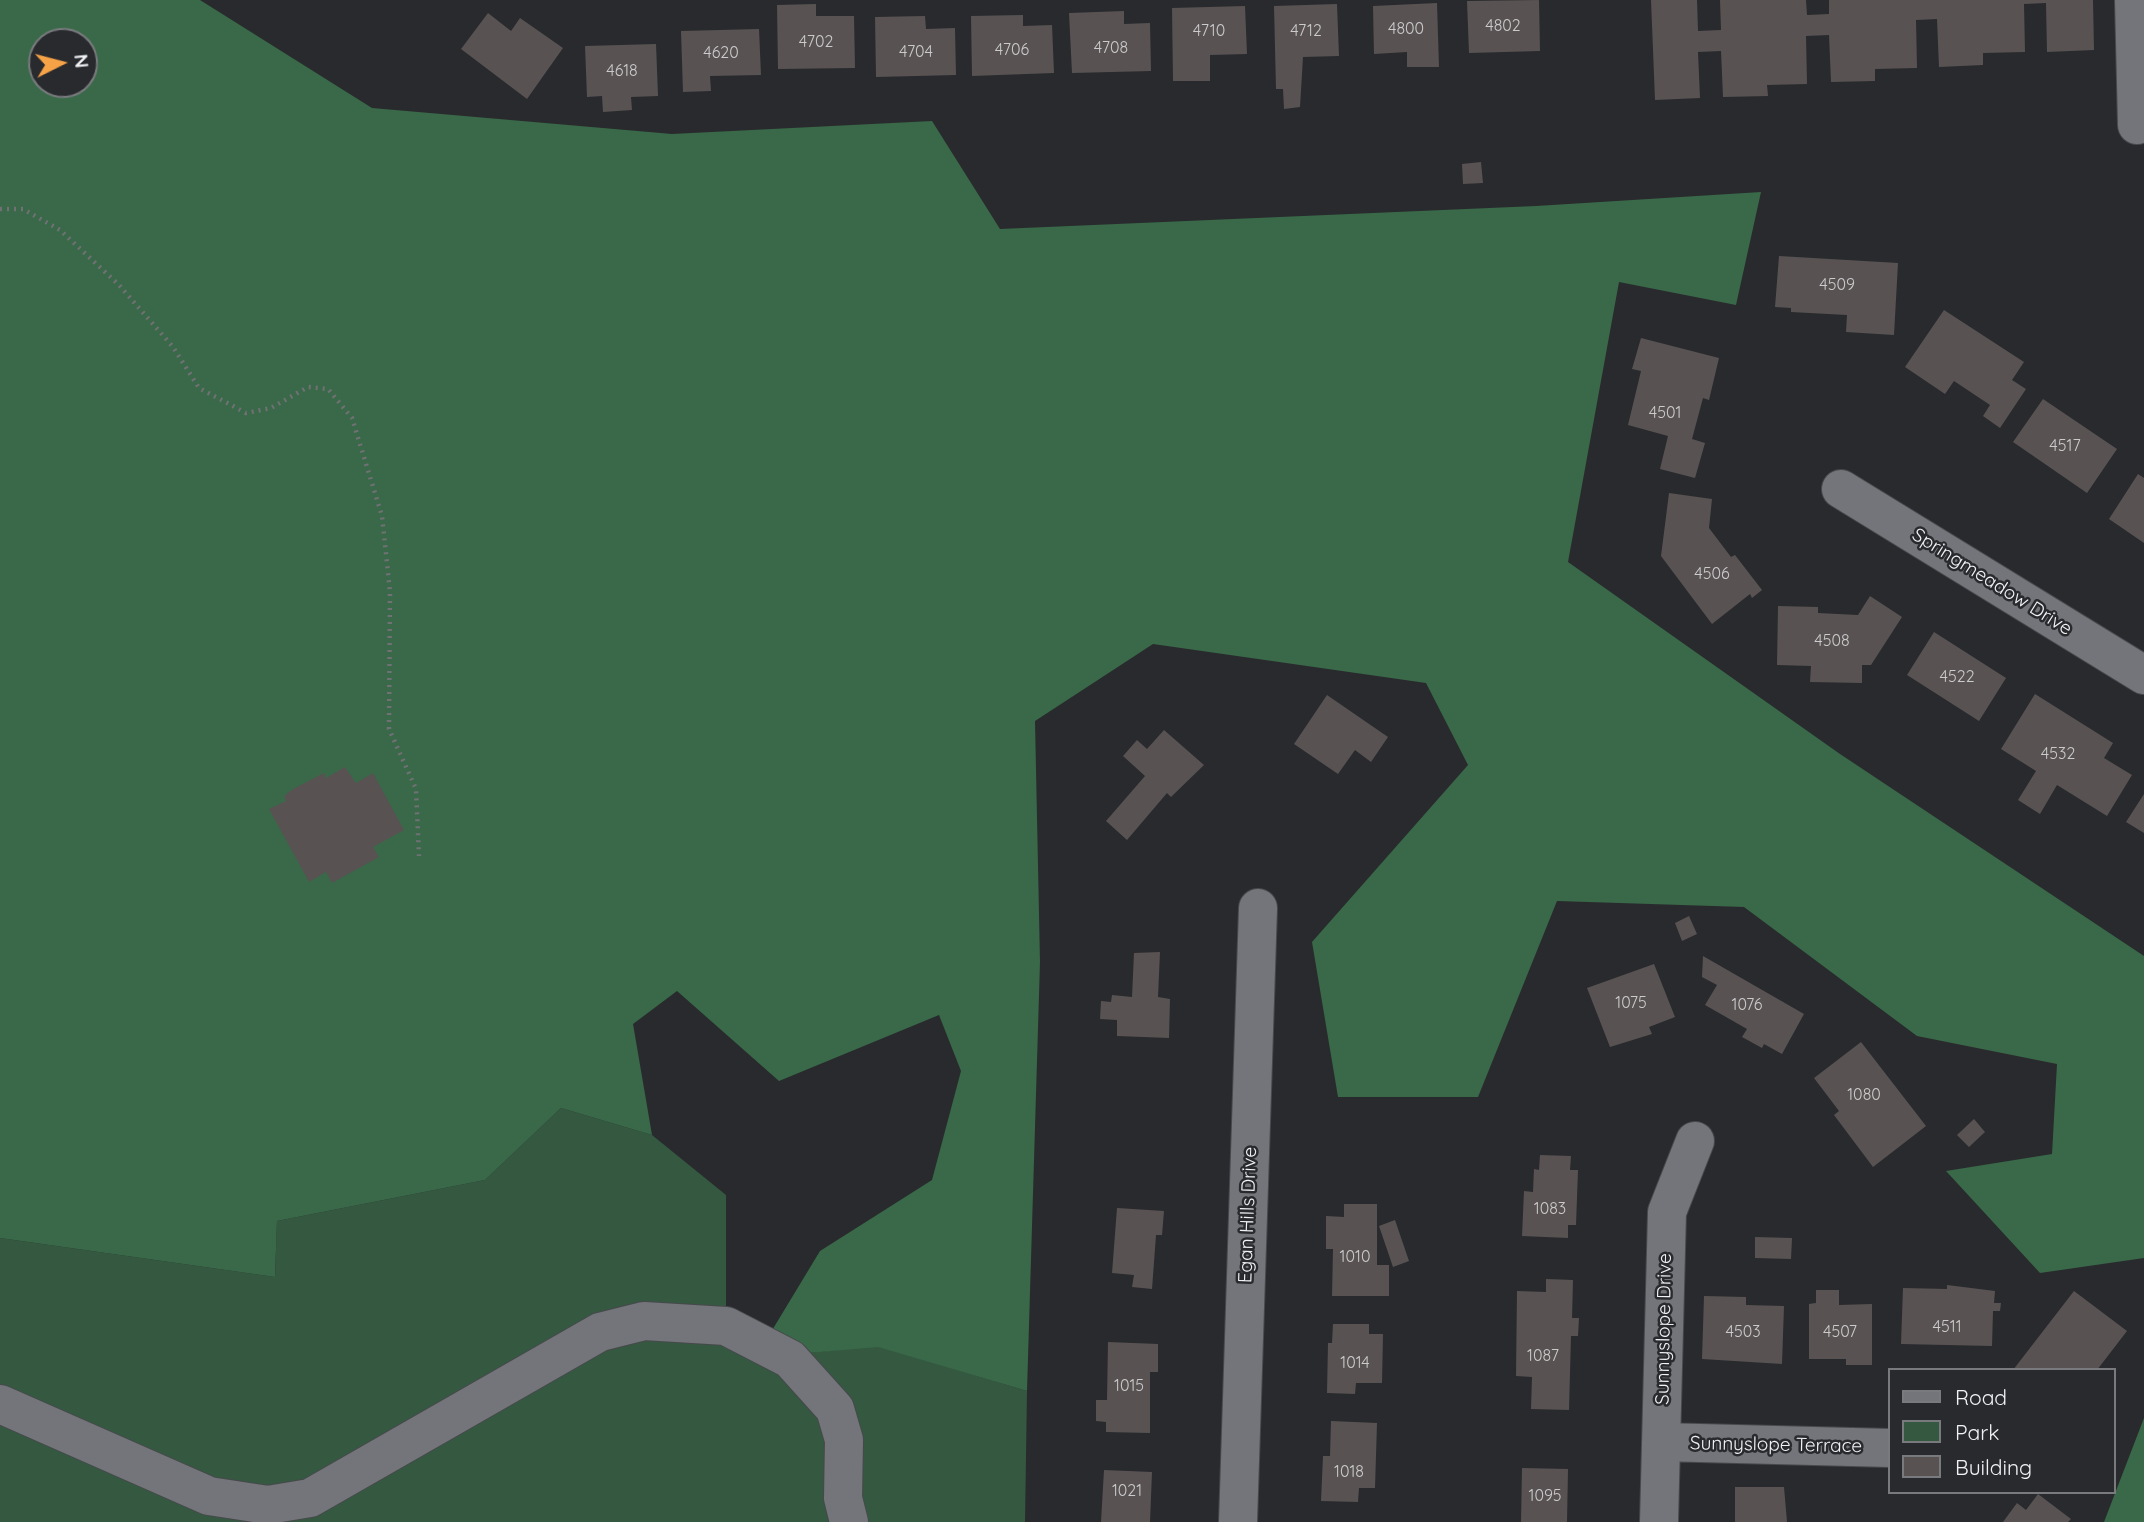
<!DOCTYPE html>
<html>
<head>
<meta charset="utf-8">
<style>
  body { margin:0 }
  #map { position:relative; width:2144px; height:1522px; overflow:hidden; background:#292a2e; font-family:Quicksand,sans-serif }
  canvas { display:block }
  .legend { position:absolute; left:1888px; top:1368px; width:228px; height:126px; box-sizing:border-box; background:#292a2e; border:2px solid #797a7e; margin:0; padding:9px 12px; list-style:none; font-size:21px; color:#f1f2f5 }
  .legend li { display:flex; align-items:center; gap:14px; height:35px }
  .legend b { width:35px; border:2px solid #797a7e }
  .north { position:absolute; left:28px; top:28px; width:70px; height:70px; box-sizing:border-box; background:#292a2e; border:2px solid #797a7e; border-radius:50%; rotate:84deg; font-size:19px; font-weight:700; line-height:28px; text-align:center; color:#f1f2f5 }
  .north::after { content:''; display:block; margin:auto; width:24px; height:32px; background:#f6a247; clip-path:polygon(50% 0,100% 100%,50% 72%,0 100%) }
</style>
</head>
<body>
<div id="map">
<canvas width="2144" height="1522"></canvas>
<ul class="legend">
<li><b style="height:9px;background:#73757a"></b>Road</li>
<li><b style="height:19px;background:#355840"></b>Park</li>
<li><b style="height:19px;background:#585352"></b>Building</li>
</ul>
<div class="north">N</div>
</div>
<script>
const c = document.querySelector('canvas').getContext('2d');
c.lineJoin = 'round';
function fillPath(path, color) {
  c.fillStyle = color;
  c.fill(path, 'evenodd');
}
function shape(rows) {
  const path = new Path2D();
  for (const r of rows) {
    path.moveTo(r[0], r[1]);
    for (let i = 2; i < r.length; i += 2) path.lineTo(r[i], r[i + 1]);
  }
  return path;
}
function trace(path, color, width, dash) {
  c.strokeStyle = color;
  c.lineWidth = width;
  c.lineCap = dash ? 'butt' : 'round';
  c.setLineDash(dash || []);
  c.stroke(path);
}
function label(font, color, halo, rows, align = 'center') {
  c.font = font + ' Quicksand,sans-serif';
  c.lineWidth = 5;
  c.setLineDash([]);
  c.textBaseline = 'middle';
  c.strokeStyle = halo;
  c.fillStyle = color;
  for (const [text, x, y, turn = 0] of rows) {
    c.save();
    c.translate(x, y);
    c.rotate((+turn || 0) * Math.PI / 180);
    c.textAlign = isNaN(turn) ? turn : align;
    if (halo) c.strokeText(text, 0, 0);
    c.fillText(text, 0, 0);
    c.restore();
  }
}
const green = shape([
  [561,1108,652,1135,726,1195,726,1326,797,1354,877,1346,1027,1391,1025,1522,0,1522,0,1238,275,1277,277,1221,485,1180]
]);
const forest = shape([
  [0,0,200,0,372,108,672,134,932,121,1000,229,1536,206,1761,192,1736,305,1619,282,1568,562,1840,754,2144,956,2144,1258,2040,1273,1946,1171,2052,1154,2057,1064,1917,1036,1744,907,1557,901,1478,1097,1338,1097,1312,942,1468,765,1426,683,1153,644,1035,721,1040,962,1027,1391,878,1347,797,1354,768,1337,820,1251,932,1180,961,1071,939,1015,779,1081,677,991,633,1024,652,1135,561,1108,485,1180,277,1221,275,1277,0,1238],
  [42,42,84,42,84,84,42,84],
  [2144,1418,2144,1522,2104,1522]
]);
const building = shape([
  [1539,0,1540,51,1469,53,1467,1],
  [1651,0,1697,0,1698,31,1721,30,1720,0,1806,0,1807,15,1829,14,1829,0,2093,0,2094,50,2047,52,2046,3,2024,4,2025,52,1983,53,1983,65,1939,67,1937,19,1916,20,1917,68,1875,69,1875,81,1831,82,1829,35,1806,36,1807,84,1767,85,1768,96,1723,97,1721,51,1698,52,1700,98,1655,100],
  [1437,3,1439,67,1407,67,1407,52,1374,54,1373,6],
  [816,4,816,16,854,16,855,68,778,69,777,5],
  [1337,4,1339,56,1303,57,1300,107,1284,109,1283,89,1276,89,1274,6],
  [1245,6,1247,54,1210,55,1210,81,1173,81,1172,8],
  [1124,11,1124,24,1150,23,1151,71,1072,73,1069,13],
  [488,13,511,31,520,18,563,48,527,99,461,49],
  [1023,15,1023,26,1052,25,1054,73,972,76,971,16],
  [925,16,926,29,955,28,956,75,876,77,875,17],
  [759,29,761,75,710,76,711,91,683,92,681,31],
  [656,44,658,96,631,97,632,110,603,112,602,96,587,97,585,46],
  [1481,162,1483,183,1463,184,1462,164],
  [1779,256,1898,263,1894,335,1846,332,1847,315,1791,312,1791,308,1775,307],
  [1944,310,2024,362,2012,380,2026,389,2000,428,1983,416,1990,405,1954,381,1945,394,1905,367],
  [1641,338,1719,358,1709,400,1703,398,1692,439,1705,443,1695,478,1660,469,1668,436,1628,425,1641,371,1632,369],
  [2043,399,2117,449,2087,493,2013,442],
  [2138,474,2144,478,2144,543,2109,519],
  [1669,493,1712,499,1709,528,1731,557,1735,555,1762,590,1752,598,1750,594,1712,624,1661,556],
  [1870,596,1902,617,1871,665,1862,665,1862,683,1810,682,1811,666,1777,665,1778,606,1818,607,1818,613,1858,615],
  [1934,632,2006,678,1979,721,1907,675],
  [2035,694,2113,743,2104,758,2132,775,2107,816,2057,785,2040,814,2018,800,2036,771,2001,749],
  [1327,695,1388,737,1371,762,1355,750,1338,774,1294,744],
  [1164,730,1204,765,1171,797,1167,793,1127,840,1106,821,1145,776,1123,756,1137,740,1147,749],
  [345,767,356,783,373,773,404,830,373,847,379,857,332,883,326,872,309,882,269,809,286,801,284,796,293,789,324,773,326,778],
  [2144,794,2144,833,2126,822],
  [1689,916,1697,934,1682,941,1675,923],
  [1160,952,1158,997,1170,999,1169,1038,1117,1036,1117,1020,1100,1019,1101,1001,1111,1002,1112,995,1132,997,1134,953],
  [1703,956,1804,1014,1782,1054,1764,1044,1762,1048,1742,1037,1747,1029,1705,1005,1717,985,1702,977],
  [1654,964,1675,1017,1649,1027,1652,1034,1610,1047,1587,988],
  [1861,1042,1926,1126,1873,1167,1834,1115,1839,1111,1814,1078],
  [1974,1119,1985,1132,1969,1147,1957,1135],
  [1540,1155,1571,1156,1570,1170,1578,1170,1576,1225,1568,1225,1568,1238,1522,1236,1524,1191,1533,1192,1534,1169,1539,1170],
  [1344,1204,1377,1204,1377,1265,1389,1265,1389,1296,1332,1296,1333,1249,1326,1249,1326,1216,1344,1217],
  [1117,1208,1164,1211,1162,1235,1156,1235,1152,1289,1132,1287,1134,1275,1112,1273],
  [1395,1220,1409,1261,1393,1267,1379,1226],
  [1755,1237,1792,1238,1791,1259,1755,1258],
  [1546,1279,1573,1280,1572,1318,1579,1318,1578,1336,1571,1336,1569,1410,1531,1409,1532,1377,1516,1376,1517,1291,1546,1292],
  [1947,1285,1995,1291,1994,1303,2001,1303,2000,1311,1993,1311,1992,1346,1901,1344,1903,1288,1947,1289],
  [1816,1290,1839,1290,1839,1305,1872,1304,1872,1365,1846,1365,1846,1359,1809,1359,1809,1304,1816,1303],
  [2074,1291,2127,1331,2097,1370,2013,1370],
  [1704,1296,1746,1297,1746,1305,1784,1306,1782,1364,1702,1359],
  [1333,1324,1369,1324,1369,1334,1383,1334,1382,1383,1356,1383,1355,1394,1327,1393,1328,1343,1332,1343],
  [1108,1342,1158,1344,1158,1372,1150,1372,1150,1433,1106,1432,1106,1422,1096,1421,1096,1400,1107,1400],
  [1331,1421,1377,1423,1375,1488,1359,1488,1358,1502,1321,1501,1323,1456,1330,1456],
  [1522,1468,1568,1469,1567,1522,1521,1522],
  [1104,1470,1152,1472,1150,1522,1101,1522],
  [1735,1487,1784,1487,1787,1522,1735,1522],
  [2038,1494,2071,1519,2068,1522,2003,1522,2017,1503,2026,1510]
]);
const path = shape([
  [0,209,23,209,60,230,119,285,173,347,199,388,246,413,271,408,308,387,328,389,352,418,382,516,390,592,389,729,416,789,419,856]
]);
const minor = shape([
  [2134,0,2137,125],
  [1841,489,2144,675],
  [0,1404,209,1496,268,1505,310,1498,600,1332,644,1321,726,1326,790,1359,835,1409,844,1440,843,1498,849,1522],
  [1661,1442,1890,1448],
  [1238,1522,1258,908],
  [1659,1522,1667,1212,1695,1141]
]);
const numberNames = [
  ["4802",1503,26],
  ["4800",1406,29],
  ["4710",1209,31],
  ["4712",1306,31],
  ["4702",816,42],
  ["4708",1111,48],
  ["4706",1012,50],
  ["4704",916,52],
  ["4620",721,53],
  ["4618",622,71],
  ["4509",1837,285],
  ["4501",1665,413],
  ["4517",2065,446],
  ["4506",1712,574],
  ["4508",1832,641],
  ["4522",1957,677],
  ["4532",2058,754],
  ["1075",1631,1003],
  ["1076",1747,1005],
  ["1080",1864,1095],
  ["1083",1550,1209],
  ["1010",1355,1257],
  ["4511",1947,1327],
  ["4503",1743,1332],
  ["4507",1840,1332],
  ["1087",1543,1356],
  ["1014",1355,1363],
  ["1015",1129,1386],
  ["1018",1349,1472],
  ["1021",1127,1491],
  ["1095",1545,1496]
];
const streetNames = [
  ["Springmeadow Drive",1992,582,32],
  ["Egan Hills Drive",1248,1215,-88],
  ["Sunnyslope Drive",1664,1329,-89],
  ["Sunnyslope Terrace",1776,1445,1]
];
fillPath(green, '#355840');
fillPath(forest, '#396948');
fillPath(building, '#585352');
trace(minor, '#47494c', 40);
trace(path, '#707174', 4.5, [2, 5]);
trace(minor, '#73757a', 38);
label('16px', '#cbcacc', null, numberNames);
label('19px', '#f1f2f5', '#292a2e', streetNames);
</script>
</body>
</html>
